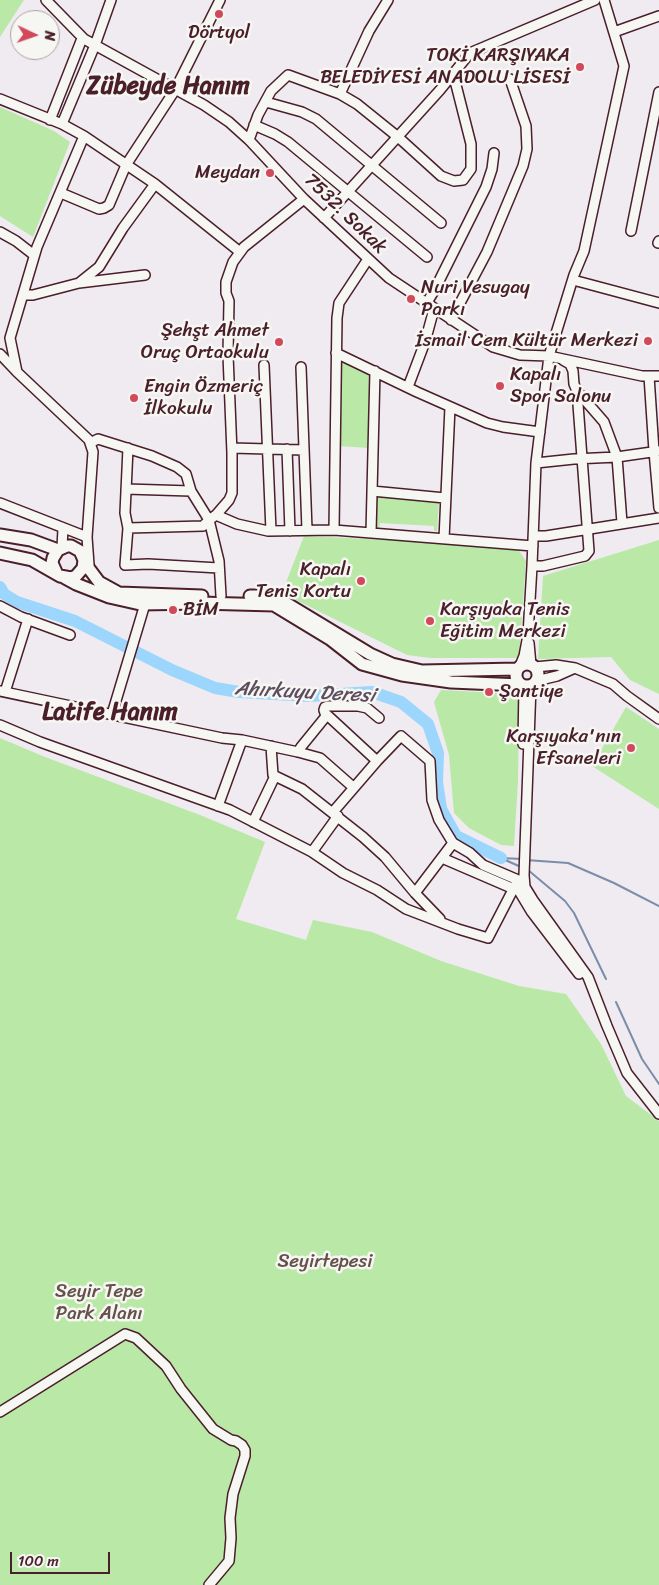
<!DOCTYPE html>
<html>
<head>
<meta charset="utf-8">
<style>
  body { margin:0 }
  #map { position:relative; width:659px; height:1585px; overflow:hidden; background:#efebf1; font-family:Sriracha,sans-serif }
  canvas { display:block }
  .north { position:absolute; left:10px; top:10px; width:50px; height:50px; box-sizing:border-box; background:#f6f6f2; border:1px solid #b1a0a2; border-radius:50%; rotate:93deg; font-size:14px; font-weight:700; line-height:20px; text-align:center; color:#4a1f2b }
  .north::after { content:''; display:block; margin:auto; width:18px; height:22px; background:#d1495b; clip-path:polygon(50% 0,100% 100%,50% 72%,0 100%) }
  .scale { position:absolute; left:10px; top:1552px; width:100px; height:22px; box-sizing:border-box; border:2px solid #4a1f2b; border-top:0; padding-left:6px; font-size:15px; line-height:18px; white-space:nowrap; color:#4a1f2b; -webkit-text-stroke:4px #f6f6f2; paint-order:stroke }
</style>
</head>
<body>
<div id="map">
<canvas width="659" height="1585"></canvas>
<div class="north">N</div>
<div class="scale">100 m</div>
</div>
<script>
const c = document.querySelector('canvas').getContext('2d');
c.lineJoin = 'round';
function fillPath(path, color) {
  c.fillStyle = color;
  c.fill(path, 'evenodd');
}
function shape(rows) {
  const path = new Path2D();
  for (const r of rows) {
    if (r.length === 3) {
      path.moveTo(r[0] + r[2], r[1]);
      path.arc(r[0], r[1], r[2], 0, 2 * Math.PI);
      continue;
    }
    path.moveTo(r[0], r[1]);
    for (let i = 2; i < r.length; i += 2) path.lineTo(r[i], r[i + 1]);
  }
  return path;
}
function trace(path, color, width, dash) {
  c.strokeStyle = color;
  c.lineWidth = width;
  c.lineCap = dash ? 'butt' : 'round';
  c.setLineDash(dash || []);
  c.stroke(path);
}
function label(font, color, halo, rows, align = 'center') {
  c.font = font + ' Sriracha,sans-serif';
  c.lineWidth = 5;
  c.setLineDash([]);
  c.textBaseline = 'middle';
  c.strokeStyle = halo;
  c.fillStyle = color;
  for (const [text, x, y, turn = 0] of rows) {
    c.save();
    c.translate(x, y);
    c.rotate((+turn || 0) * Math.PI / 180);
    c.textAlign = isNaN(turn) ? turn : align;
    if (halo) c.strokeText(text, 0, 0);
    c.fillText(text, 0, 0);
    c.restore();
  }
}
const green = shape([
  [0,0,24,0,0,37],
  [0,107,54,131,70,142,33,237,0,216],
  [339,357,369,373,369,448,338,446],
  [376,497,439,500,437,531,434,531,434,526,380,523,379,529,374,529],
  [304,536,516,546,526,561,519,658,431,658,407,655,282,593],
  [659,540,659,694,630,680,611,657,538,659,543,576],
  [441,690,516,694,519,698,518,781,514,846,501,845,469,828,454,813,449,755,434,702],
  [626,707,659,729,659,809,592,766],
  [0,738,45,757,200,815,265,842,236,919,306,940,313,920,372,932,441,961,519,986,566,994,601,1044,626,1096,659,1121,659,1585,0,1585]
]);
const stream = shape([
  [501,858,522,859],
  [503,859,521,867],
  [526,860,568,863,614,883,659,906],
  [528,870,565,901,574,913,606,979],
  [616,1002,642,1059,659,1084]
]);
const river = shape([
  [0,587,4,594,17,602,75,621,172,670,215,688,239,692,309,696,372,692,401,702,428,724,438,753,437,782,441,809,456,836,501,858]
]);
const minor = shape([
  [46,0,84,39,204,105,229,122,249,140,304,199,389,278,493,347,520,355,549,356,642,376,659,376],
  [614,32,659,16],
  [340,94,357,104,398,137,441,176,454,181,463,180,471,169,471,144,453,73],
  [0,99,62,124,84,136,155,184,240,252],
  [266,102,302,112,316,119,441,223],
  [50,120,81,41,84,39],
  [62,124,95,45,111,0],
  [254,125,275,134,288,142,427,257],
  [249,140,258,115,271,91,288,75,340,94,369,31,388,0],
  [61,193,99,209,104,208,109,205,126,165,175,90,220,0],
  [324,218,440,90,470,53,595,0],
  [631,231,659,92],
  [0,232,16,241,34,255],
  [658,243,659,241],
  [573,280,659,303],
  [79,283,99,267,123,228,155,184],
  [23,295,33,295,79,283,145,275],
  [426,304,434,291,486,187,492,169,494,153],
  [451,320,487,252,523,166,527,149,526,126,510,79],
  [336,353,417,392,487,423,503,427,540,432],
  [0,354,17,372,89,440,93,452,87,537,89,565],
  [563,360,570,364,573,371,574,384,577,391,604,422,617,457,622,523],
  [264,365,271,531],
  [301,367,307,530],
  [17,372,10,338,37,247,84,136],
  [649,376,654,451,659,508],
  [408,387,425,342,434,309],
  [90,443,98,439,152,456,177,467,186,474,191,491,209,520,219,561,221,596],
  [128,448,125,513,128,528,125,565,148,564,219,568],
  [232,448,304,450],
  [287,449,290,531],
  [536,463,574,459,617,457,659,451],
  [126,489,191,491],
  [372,491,445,498],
  [0,503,87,537],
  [216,515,237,524,268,531,334,530,533,546],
  [128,528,203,526,209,520,216,515,229,500,232,493,232,453,228,355,229,301,226,293,226,282,233,262,244,247,304,199],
  [334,530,337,318,339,303,368,259],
  [371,533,375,371],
  [534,536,546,536,659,518],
  [444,539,450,407],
  [62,547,63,529],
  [532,566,543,566,585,556,589,551,577,391],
  [0,606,21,617,70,635],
  [529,643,531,665],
  [520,666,524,656,528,635,532,566,536,463,549,356,574,275,584,251,624,66,604,0],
  [535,667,556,665,575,668,613,684,627,696,659,719],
  [536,681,557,676,575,668],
  [531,686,524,875,525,887,533,900,588,977,607,1026,627,1073,659,1114],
  [0,691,222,738,242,740,298,752,320,758,353,787],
  [5,692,28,619],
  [112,714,145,604],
  [0,725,40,742,230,810,312,852,343,873,377,890,406,909,458,929,488,938,518,880,483,865,470,853,453,843,415,893],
  [523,744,524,686],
  [271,746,273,775,302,789,363,837,385,857,415,893,440,919],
  [298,752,301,747,327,715],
  [377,761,325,713,324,710,325,707,328,706,358,706,367,708,379,718],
  [218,806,242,740],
  [333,812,377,761,401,736,430,761,432,800,439,820,453,843],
  [253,822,275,776],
  [312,852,338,816],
  [442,858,514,889],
  [518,881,519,891,531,911,579,974],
  [0,1412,125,1334,136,1338,166,1366,181,1389,213,1429,231,1440,236,1441,242,1445,245,1450,245,1456,233,1494,230,1518,231,1538,229,1561,209,1585]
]);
const major = shape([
  [0,535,31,540,58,550],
  [0,553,32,560,60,576,71,578,76,576,83,568,84,560,80,551,71,546,67,546,58,550,53,558,52,563,56,572],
  [84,562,99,582,119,593,202,596],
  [65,578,76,584,109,597,140,604,200,603,274,605,330,639,362,664,402,675,451,682,521,685],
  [250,596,266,596,284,602,370,654,392,664,422,671,517,669],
  [527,675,11]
]);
const markers = [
  [219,14,5,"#d1495b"],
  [580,67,5,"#d1495b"],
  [270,173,5,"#d1495b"],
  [411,299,5,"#d1495b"],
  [648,341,5,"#d1495b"],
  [279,342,5,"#d1495b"],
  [500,386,5,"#d1495b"],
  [134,398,5,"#d1495b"],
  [361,581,5,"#d1495b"],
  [173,610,5,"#d1495b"],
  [430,621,5,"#d1495b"],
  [489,692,5,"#d1495b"],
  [631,748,5,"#d1495b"]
];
const poiNames = [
  ["Dörtyol",219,33,"center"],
  ["TOKİ KARŞIYAKA",570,56],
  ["BELEDİYESİ ANADOLU LİSESİ",570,78],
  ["Meydan",260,173],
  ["Nuri Vesugay",421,288,"left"],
  ["Parkı",421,310,"left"],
  ["Şehşt Ahmet",269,331],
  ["Oruç Ortaokulu",269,353],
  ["İsmail Cem Kültür Merkezi",638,341],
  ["Kapalı",510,375,"left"],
  ["Spor Salonu",510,397,"left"],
  ["Engin Özmeriç",144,387,"left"],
  ["İlkokulu",144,409,"left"],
  ["Kapalı",351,570],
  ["Tenis Kortu",351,592],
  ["BİM",183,610,"left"],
  ["Karşıyaka Tenis",440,610,"left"],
  ["Eğitim Merkezi",440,632,"left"],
  ["Şantiye",499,692,"left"],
  ["Karşıyaka'nın",621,737],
  ["Efsaneleri",621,759]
];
const streetNames = [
  ["7532. Sokak",345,214,44]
];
const parkNames = [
  ["Seyirtepesi",325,1262],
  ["Seyir Tepe",99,1292],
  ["Park Alanı",99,1314]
];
const waterNames = [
  ["Ahırkuyu Deresi",305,693,3]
];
const districtNames = [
  ["Zübeyde Hanım",168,87],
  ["Latife Hanım",110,713]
];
fillPath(green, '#b9e8a7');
trace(stream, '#7b8da8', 2);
trace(river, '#9cd6fc', 12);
trace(minor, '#4a1f2b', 12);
trace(major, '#4a1f2b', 15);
trace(minor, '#f6f6f2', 9);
trace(major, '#f6f6f2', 11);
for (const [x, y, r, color] of markers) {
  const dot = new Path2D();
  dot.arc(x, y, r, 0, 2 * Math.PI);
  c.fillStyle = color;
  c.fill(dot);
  trace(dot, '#f6f6f2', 2);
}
label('19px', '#4a1f2b', '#f6f6f2', poiNames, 'right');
label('19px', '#4a1f2b', '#f6f6f2', streetNames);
label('19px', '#66514a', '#f6f6f2', parkNames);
label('italic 20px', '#5e4d5f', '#f6f6f2', waterNames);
label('bold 24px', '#4a1f2b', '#f6f6f2', districtNames);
</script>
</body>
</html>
